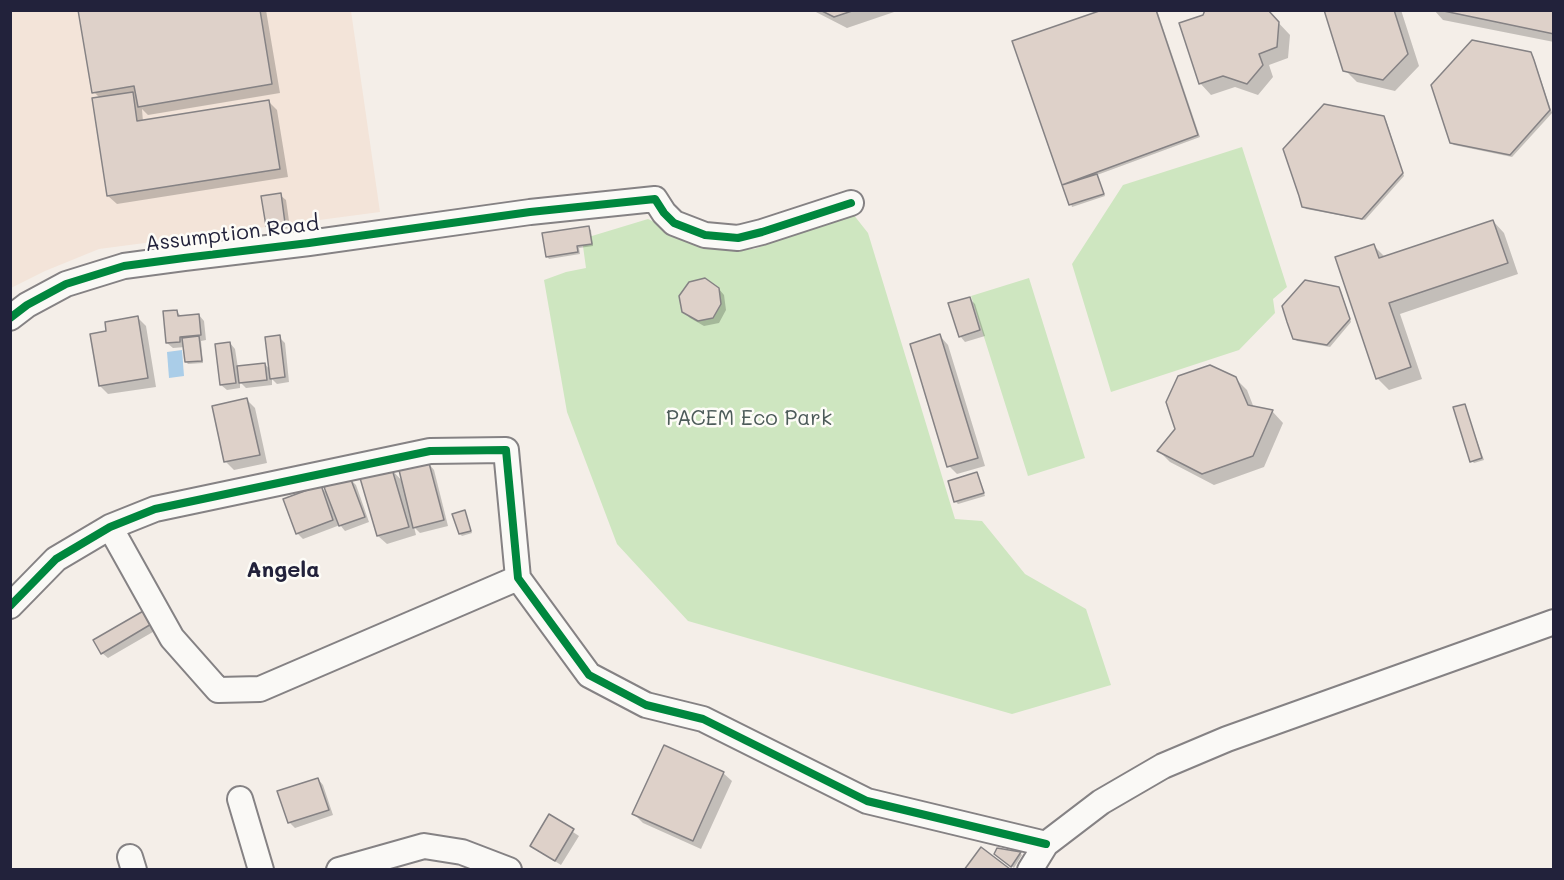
<!DOCTYPE html>
<html>
<head>
<meta charset="utf-8">
<style>
  body { margin:0 }
  #map { position:relative; width:1564px; height:880px; overflow:hidden; background:#f4eee8; font-family:Mali,sans-serif }
  canvas { display:block }
  .frame { position:absolute; inset:0; border:12px solid #22223b; pointer-events:none }
</style>
</head>
<body>
<div id="map">
<canvas width="1564" height="880"></canvas>
<div class="frame"></div>
</div>
<script>
const c = document.querySelector('canvas').getContext('2d');
c.lineJoin = 'round';
function fillPath(path, color) {
  c.fillStyle = color;
  c.fill(path, 'evenodd');
}
function shape(rows) {
  const path = new Path2D();
  for (const r of rows) {
    path.moveTo(r[0], r[1]);
    for (let i = 2; i < r.length; i += 2) path.lineTo(r[i], r[i + 1]);
  }
  return path;
}
function trace(path, color, width, dash) {
  c.strokeStyle = color;
  c.lineWidth = width;
  c.lineCap = dash ? 'butt' : 'round';
  c.setLineDash(dash || []);
  c.stroke(path);
}
function label(font, color, halo, rows, align = 'center') {
  c.font = font + ' Mali,sans-serif';
  c.lineWidth = 5;
  c.setLineDash([]);
  c.textBaseline = 'middle';
  c.strokeStyle = halo;
  c.fillStyle = color;
  for (const [text, x, y, turn = 0] of rows) {
    c.save();
    c.translate(x, y);
    c.rotate((+turn || 0) * Math.PI / 180);
    c.textAlign = isNaN(turn) ? turn : align;
    if (halo) c.strokeText(text, 0, 0);
    c.fillText(text, 0, 0);
    c.restore();
  }
}
const built = shape([
  [11,11,351,11,380,212,99,249,45,271,11,288]
]);
const green = shape([
  [1242,147,1287,287,1273,299,1275,313,1239,350,1111,392,1072,264,1123,185],
  [853,214,868,233,955,519,982,521,1025,574,1086,609,1111,685,1012,714,688,621,617,544,567,412,544,280,566,272,586,268,582,239,648,219,716,250,754,249],
  [1029,278,1085,458,1028,476,971,296]
]);
const water = shape([
  [182,350,184,376,169,378,167,352]
]);
const shadow = shape([
  [80,10,266,10,280,93,148,115,142,109,143,122,269,102,277,110,288,177,117,204,108,196,100,98,94,92],
  [812,10,900,10,847,28],
  [1107,10,1157,10,1200,137,1097,175,1105,196,1072,207,1014,42],
  [1326,10,1401,10,1419,66,1395,91,1357,82,1345,70],
  [1434,10,1554,10,1554,42,1443,20],
  [1274,18,1290,35,1288,58,1269,65,1273,77,1258,95,1235,87,1211,95,1200,83],
  [1530,53,1533,56,1552,113,1512,157,1454,145,1451,142],
  [1383,117,1386,120,1404,176,1365,220,1306,209,1304,206],
  [280,195,286,200,290,228,273,231,267,225],
  [1493,221,1504,233,1518,274,1400,314,1422,379,1389,390,1377,378,1374,246,1386,258],
  [588,228,591,230,593,246,579,248,580,254,549,259,547,256],
  [1338,288,1341,291,1351,322,1330,347,1297,341,1294,338],
  [719,289,724,295,726,310,719,323,704,326,690,318,684,312],
  [969,298,975,304,985,336,965,342,960,336],
  [177,312,182,317,199,315,204,321,206,340,201,341,203,363,188,364,186,362,185,347,173,348,167,343],
  [138,318,146,326,156,387,108,394,100,386,108,332],
  [940,336,948,345,985,466,957,474,949,466],
  [279,337,285,343,289,382,277,384,272,379,272,385,246,388,240,382,240,388,227,390,221,385,230,343,235,349,238,368,265,364,270,370],
  [1235,378,1247,390,1254,408,1272,411,1283,423,1264,467,1214,485,1170,462,1159,451],
  [247,400,255,408,267,463,234,470,226,462],
  [1464,405,1484,460,1474,463,1472,461],
  [429,464,434,470,448,526,420,533,414,527,416,535,387,544,378,536,392,470,403,482],
  [977,473,985,496,958,504,956,502],
  [350,479,356,485,369,522,345,531,340,525,303,539,297,533,321,487,329,496],
  [464,512,472,533,462,536,460,534],
  [145,612,158,629,108,658,102,653],
  [723,773,732,781,701,849,643,823,634,814],
  [318,779,323,785,333,815,295,828,289,822],
  [549,816,579,836,561,865,531,846],
  [1020,853,1022,855,1014,868,998,856]
]);
const building = shape([
  [78,10,260,10,272,84,138,107,134,86,92,93,78,10],
  [820,10,855,10,834,17,820,10],
  [1102,10,1156,10,1198,135,1062,185,1012,41,1102,10],
  [1205,10,1268,10,1279,22,1277,47,1259,54,1263,65,1247,84,1223,76,1199,84,1179,23,1203,15,1205,10],
  [1324,10,1394,10,1408,54,1383,80,1343,71,1324,10],
  [1439,10,1554,10,1554,34,1439,10],
  [1472,40,1531,52,1534,60,1550,110,1510,155,1450,143,1431,85,1472,40],
  [133,92,137,121,269,100,280,169,107,196,92,98,133,92],
  [1324,104,1384,116,1403,173,1362,219,1302,207,1299,196,1283,149,1324,104],
  [1097,174,1104,194,1069,205,1062,185,1097,174],
  [281,193,285,223,266,226,261,196,281,193],
  [1493,220,1508,263,1389,303,1411,367,1376,379,1335,257,1374,244,1379,258,1493,220],
  [589,226,592,244,577,246,578,252,546,257,542,233,589,226],
  [705,278,719,288,721,304,713,318,698,321,682,312,679,296,689,282,705,278],
  [1305,280,1339,287,1350,319,1327,345,1293,339,1287,322,1282,306,1305,280],
  [970,297,980,330,959,337,948,303,970,297],
  [177,310,178,316,199,314,201,335,180,337,180,342,166,343,163,311,177,310],
  [138,316,148,378,99,386,90,334,106,331,105,322,138,316],
  [940,334,978,458,947,467,910,344,940,334],
  [280,335,285,377,270,379,265,337,280,335],
  [199,336,202,361,185,362,182,338,199,336],
  [230,342,236,383,220,385,215,344,230,342],
  [265,363,267,380,239,383,237,366,265,363],
  [1210,365,1236,377,1248,405,1273,410,1253,456,1202,474,1157,451,1175,429,1166,402,1178,376,1210,365],
  [247,398,260,455,224,462,212,406,247,398],
  [1465,404,1482,458,1470,462,1453,407,1465,404],
  [429,463,444,520,413,528,399,470,429,463],
  [392,469,409,527,377,536,360,478,392,469],
  [977,472,984,493,954,502,948,481,977,472],
  [350,477,365,517,339,526,324,487,350,477],
  [321,485,333,520,296,534,283,499,321,485],
  [465,510,471,531,459,534,452,514,465,510],
  [145,610,153,623,101,654,93,640,145,610],
  [664,745,724,772,693,841,632,814,664,745],
  [318,778,329,810,288,823,277,791,318,778],
  [549,814,574,829,555,861,530,846,549,814],
  [981,847,1010,869,1010,870,964,870,981,847],
  [997,848,1021,852,1011,867,994,854,997,848]
]);
const minor = shape([
  [10,318,27,305,66,284,124,266,184,258,309,243,530,212,655,199,664,213,674,223,705,235,738,238,762,232,851,203],
  [110,527,172,638,218,690,260,689,518,578],
  [10,606,56,559,110,527,155,509,430,451,506,450,518,578,589,675,646,705,703,719,867,801,1046,844],
  [240,799,261,870],
  [130,857,134,870],
  [339,870,424,846,462,852,509,870],
  [1030,870,1046,844,1101,802,1163,766,1227,739,1554,622]
]);
const cycleway = shape([
  [10,318,27,305,66,284,124,266,184,258,309,243,530,212,655,199,664,213,674,223,705,235,738,238,762,232,851,203],
  [10,606,56,559,110,527,155,509,430,451,506,450,518,578,589,675,646,705,703,719,867,801,1046,844]
]);
const streetNames = [
  ["Assumption Road",232,234,-7]
];
const parkNames = [
  ["PACEM Eco Park",749,419]
];
const neighbourhoodNames = [
  ["Angela",283,570]
];
fillPath(built, '#f3e4d9');
fillPath(green, '#cee6c0');
fillPath(water, '#aacde8');
fillPath(shadow, '#0003');
fillPath(building, '#ded1c9');
trace(building, '#858284', 1.5);
trace(minor, '#858284', 28);
trace(minor, '#faf9f6', 24);
trace(cycleway, '#00873e', 8);
label('21px', '#22223b', '#fdfcf7', streetNames);
label('21px', '#4c5b59', '#fdfcf7', parkNames);
label('bold 22px', '#22223b', '#fdfcf7', neighbourhoodNames);
</script>
</body>
</html>
